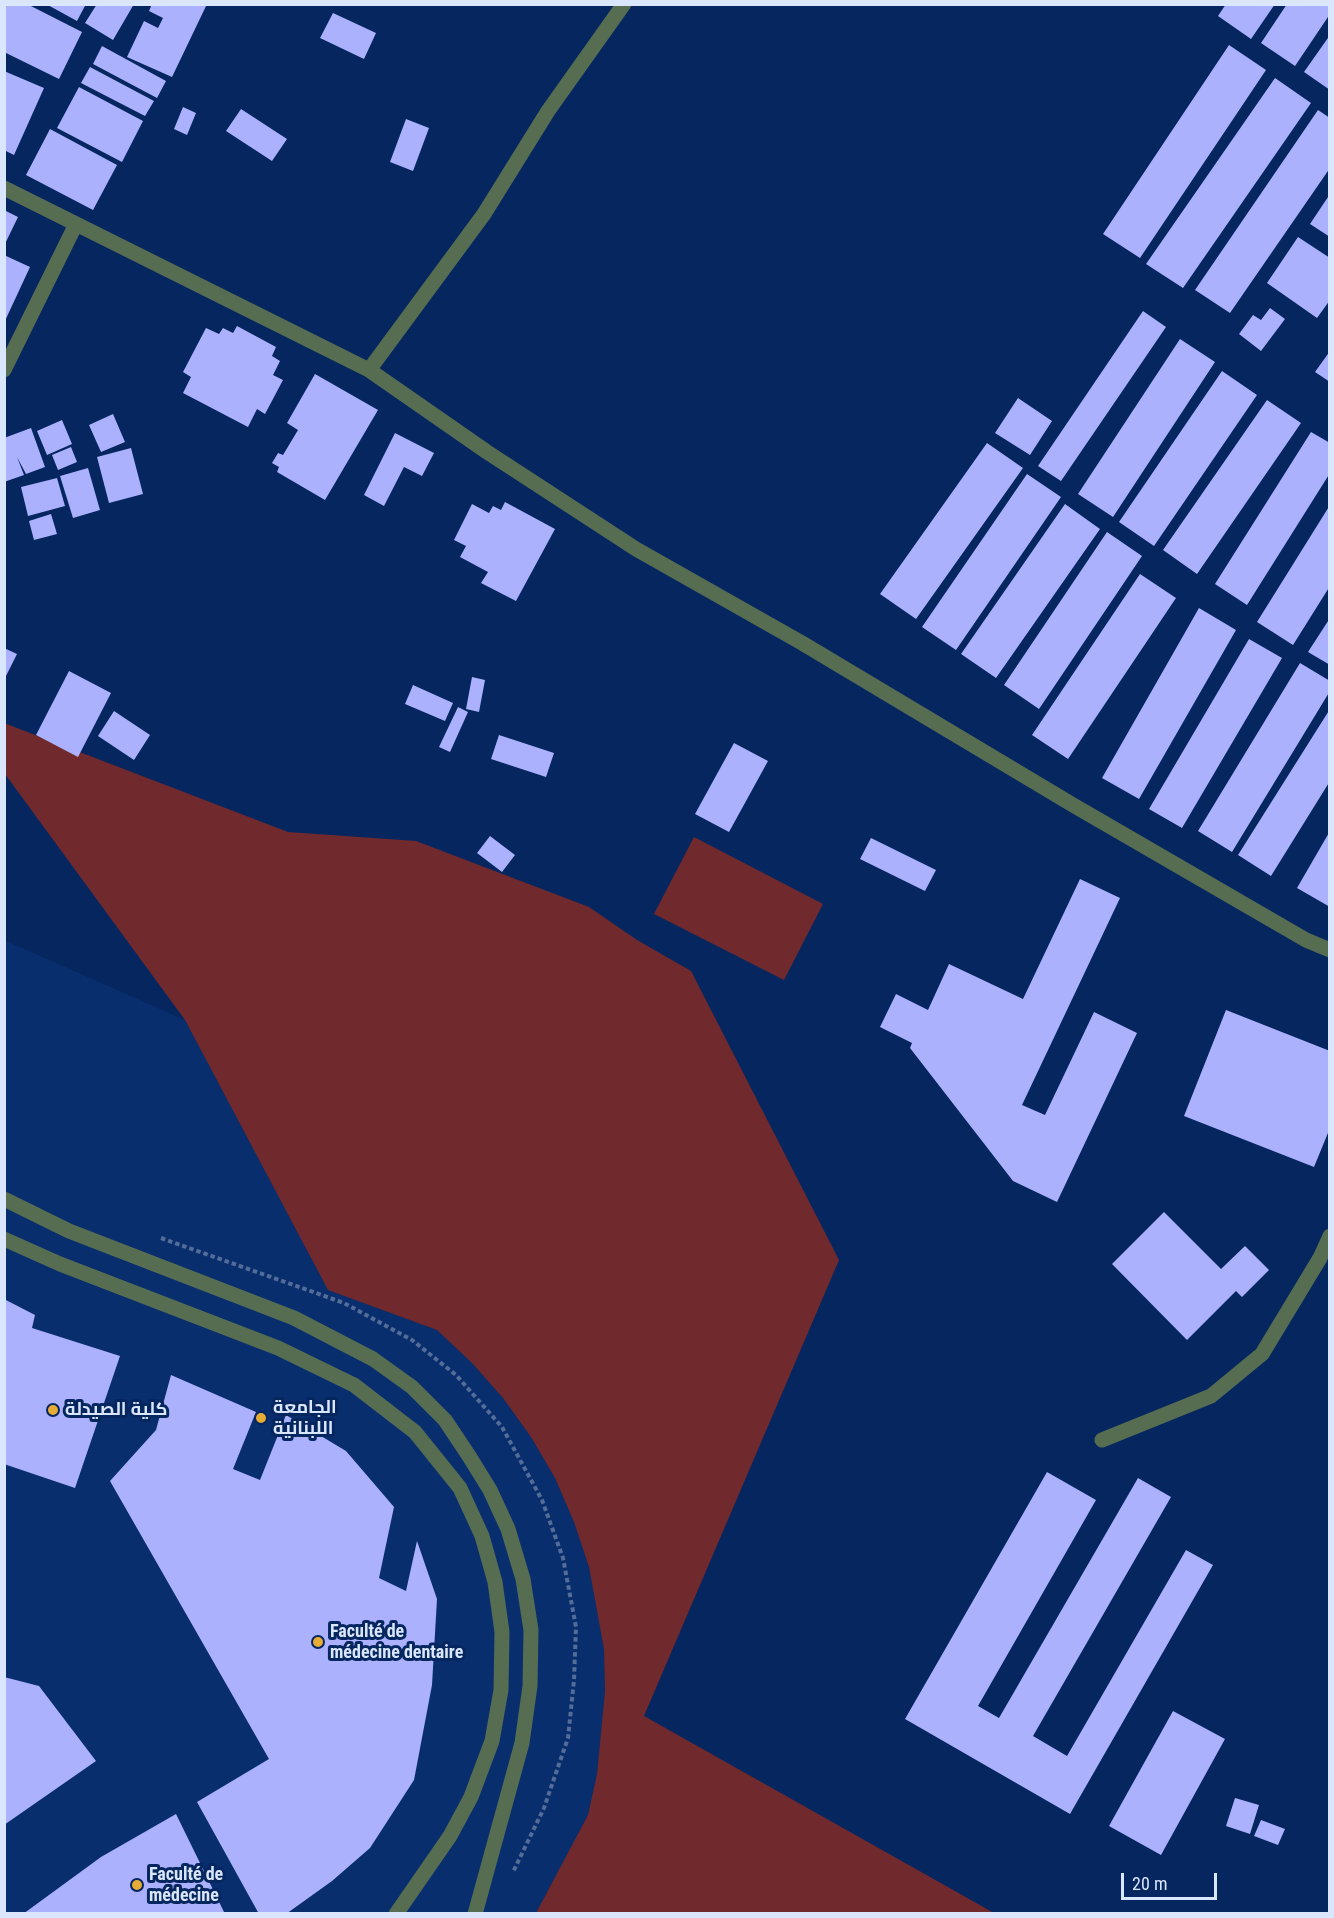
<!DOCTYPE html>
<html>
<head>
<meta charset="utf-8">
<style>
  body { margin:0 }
  #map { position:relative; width:1334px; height:1918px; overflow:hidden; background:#06265f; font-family:"Roboto Condensed",sans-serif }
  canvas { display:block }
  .frame { position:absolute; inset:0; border:6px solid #d9e6fb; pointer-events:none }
  .scale { position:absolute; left:1121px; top:1873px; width:96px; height:27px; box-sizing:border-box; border:3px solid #d9e6fb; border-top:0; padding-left:8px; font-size:18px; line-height:21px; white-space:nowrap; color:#d9e6fb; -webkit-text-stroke:4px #06265f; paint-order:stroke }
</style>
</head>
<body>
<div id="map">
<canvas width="1334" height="1918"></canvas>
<div class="frame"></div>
<div class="scale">20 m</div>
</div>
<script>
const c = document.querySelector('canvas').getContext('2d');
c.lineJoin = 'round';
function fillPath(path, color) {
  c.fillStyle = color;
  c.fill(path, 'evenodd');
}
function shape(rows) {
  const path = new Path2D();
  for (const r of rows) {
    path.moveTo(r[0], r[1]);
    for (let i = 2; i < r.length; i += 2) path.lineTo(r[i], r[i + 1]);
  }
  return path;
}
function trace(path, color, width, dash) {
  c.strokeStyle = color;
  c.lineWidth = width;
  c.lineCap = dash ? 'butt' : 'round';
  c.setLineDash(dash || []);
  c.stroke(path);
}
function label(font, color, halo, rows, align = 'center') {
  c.font = font + ' "Roboto Condensed",Cairo,sans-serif';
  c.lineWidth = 6;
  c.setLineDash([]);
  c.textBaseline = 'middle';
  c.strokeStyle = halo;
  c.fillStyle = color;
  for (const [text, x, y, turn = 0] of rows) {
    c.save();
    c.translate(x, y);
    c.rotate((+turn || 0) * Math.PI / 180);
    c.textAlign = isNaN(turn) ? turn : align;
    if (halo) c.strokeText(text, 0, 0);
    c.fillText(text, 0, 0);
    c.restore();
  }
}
const built = shape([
  [4,940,185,1020,328,1290,437,1330,472,1363,503,1398,531,1437,555,1478,574,1522,589,1567,604,1649,605,1691,597,1774,588,1815,536,1913,5,1913]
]);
const green = shape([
  [4,723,288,832,416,841,589,907,637,940,691,971,839,1260,644,1716,994,1913,536,1913,588,1815,597,1774,605,1691,604,1649,589,1567,574,1522,555,1478,531,1437,503,1398,472,1363,437,1330,328,1290,185,1020,5,774],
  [694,837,823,904,784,980,654,914]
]);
const building = shape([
  [4,4,27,4,82,32,59,79,4,52],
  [46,4,86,4,77,21],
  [97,4,134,4,113,40,85,23],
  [152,4,207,4,172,77,127,57,144,21,158,28,163,18,149,11],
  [1226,4,1275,4,1251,39,1218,16],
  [1287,4,1330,4,1330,14,1295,66,1261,43],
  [333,13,376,33,364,59,320,38],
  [1330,35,1330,90,1304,72],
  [1229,45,1266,70,1140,258,1103,234],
  [102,46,166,81,157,98,93,64],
  [90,67,154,101,145,116,81,83],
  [4,71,44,88,14,155,4,150],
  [1275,78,1311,103,1183,288,1146,264],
  [79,87,143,121,122,162,57,128],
  [183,107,196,113,187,135,174,129],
  [241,109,287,139,272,161,226,131],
  [1318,110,1330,118,1330,168,1230,313,1195,290],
  [406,119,429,128,413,171,390,162],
  [50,129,117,165,93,210,26,175],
  [1330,194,1330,237,1310,224],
  [4,210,18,217,4,246],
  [1298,237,1330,258,1330,300,1317,318,1267,283],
  [4,255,30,267,4,323],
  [1270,308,1285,319,1261,351,1239,334,1253,315,1261,320],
  [1143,311,1166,327,1061,481,1038,466],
  [237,326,276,347,272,356,280,361,273,375,283,380,265,414,257,409,248,427,183,393,191,377,183,372,206,328,219,334,223,328,233,333],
  [1180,339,1215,362,1113,517,1078,494],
  [1330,351,1330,382,1315,372],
  [1222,371,1257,395,1154,546,1119,522],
  [315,374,378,410,325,500,277,472,279,467,272,463,278,453,283,455,298,430,287,423],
  [1018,398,1052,421,1030,455,995,433],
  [1267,400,1301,423,1197,574,1163,550],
  [113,414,125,442,101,452,89,425],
  [62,420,72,444,47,455,37,431],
  [31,428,45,467,26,474,17,457,24,475,4,482,4,438],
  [1311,432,1330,443,1330,473,1247,605,1215,584],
  [395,433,434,453,422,476,404,467,384,506,364,495],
  [987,443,1023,468,916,619,880,594],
  [71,447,77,462,58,470,52,455],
  [131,448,143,494,109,503,97,457],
  [88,468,100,510,73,518,60,476],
  [1027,474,1061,497,956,650,922,627],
  [57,478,65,506,28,516,21,487],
  [505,502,555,529,516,601,481,583,488,572,460,557,466,546,454,540,472,504,489,513,493,506,501,510],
  [1065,504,1100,529,996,678,961,654],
  [1330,505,1330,586,1293,645,1257,622],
  [51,514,57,534,34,540,29,521],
  [1107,532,1142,556,1039,709,1004,685],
  [1140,574,1176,598,1068,759,1032,735],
  [1199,608,1236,630,1139,799,1102,778],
  [1330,618,1330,665,1308,652],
  [1249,639,1282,658,1182,828,1149,809],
  [4,648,17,654,4,680],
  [1300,663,1330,681,1330,691,1232,852,1198,831],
  [69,671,111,693,78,757,36,735],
  [472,677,485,680,479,712,466,709],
  [413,685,453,703,445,721,405,704],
  [458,707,468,712,450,752,439,747],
  [1330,709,1330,781,1271,876,1238,855],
  [114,711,150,735,134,760,98,736],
  [499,735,554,753,546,777,491,759],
  [734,743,768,761,729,832,695,814],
  [1330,831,1330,907,1297,888],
  [490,836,515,855,502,872,477,853],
  [871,838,936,870,925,891,860,859],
  [1080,879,1120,898,1022,1105,1045,1115,1094,1012,1137,1033,1057,1202,1013,1181,910,1048,912,1043,880,1027,896,994,928,1010,949,964,1023,999],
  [1226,1010,1330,1051,1330,1128,1314,1167,1184,1116],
  [1164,1212,1221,1269,1245,1246,1269,1270,1242,1297,1236,1291,1187,1340,1112,1264],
  [4,1299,35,1315,32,1328,120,1356,75,1488,4,1464],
  [171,1375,256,1412,233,1469,260,1480,286,1415,346,1451,394,1507,379,1578,406,1591,417,1541,437,1599,432,1685,414,1780,370,1848,332,1881,286,1914,259,1914,197,1802,269,1759,110,1481,156,1430],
  [1047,1472,1096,1500,978,1706,999,1718,1138,1478,1171,1497,1033,1736,1067,1756,1186,1550,1213,1565,1070,1814,905,1719],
  [4,1677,39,1686,96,1761,4,1825],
  [1173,1711,1225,1739,1161,1855,1109,1826],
  [1235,1798,1259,1805,1250,1834,1226,1826],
  [176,1814,225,1914,23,1914,101,1857],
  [1261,1820,1285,1829,1278,1845,1254,1836]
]);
const path = shape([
  [161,1238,344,1303,412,1340,456,1375,502,1427,542,1500,563,1558,576,1627,574,1680,568,1738,544,1808,513,1872]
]);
const minor = shape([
  [4,188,369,370,487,452,636,549,802,643,1073,805,1306,940,1330,950],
  [4,370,76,224],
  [369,370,484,214,548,111,624,4],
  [4,1199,69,1231,294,1318,373,1359,412,1387,445,1420,469,1456,490,1490,508,1529,523,1579,531,1630,530,1686,522,1743,475,1914],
  [4,1239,60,1264,278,1348,354,1385,415,1432,460,1488,482,1536,495,1582,502,1632,501,1690,492,1741,471,1797,450,1836,396,1914],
  [1102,1440,1211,1396,1262,1354,1320,1258,1330,1236]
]);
const markers = [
  [53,1410,6,"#e6ac36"],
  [261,1418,6,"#e6ac36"],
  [318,1642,6,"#e6ac36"],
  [137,1885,6,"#e6ac36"]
];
const poiNames = [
  ["الجامعة",273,1408],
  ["اللبنانية",273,1429],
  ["كلية الصيدلة",65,1410],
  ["Faculté de",330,1632],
  ["médecine dentaire",330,1653],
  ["Faculté de",149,1875],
  ["médecine",149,1896]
];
fillPath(built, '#092e6e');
fillPath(green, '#702a2d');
fillPath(building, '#acb1fd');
trace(path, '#536c98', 4, [4.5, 3]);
trace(minor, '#566d52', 15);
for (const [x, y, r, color] of markers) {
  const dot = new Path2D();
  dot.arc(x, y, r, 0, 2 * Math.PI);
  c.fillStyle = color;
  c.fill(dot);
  trace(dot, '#06265f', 2);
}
label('bold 18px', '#d9e6fb', '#06265f', poiNames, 'left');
</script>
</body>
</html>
